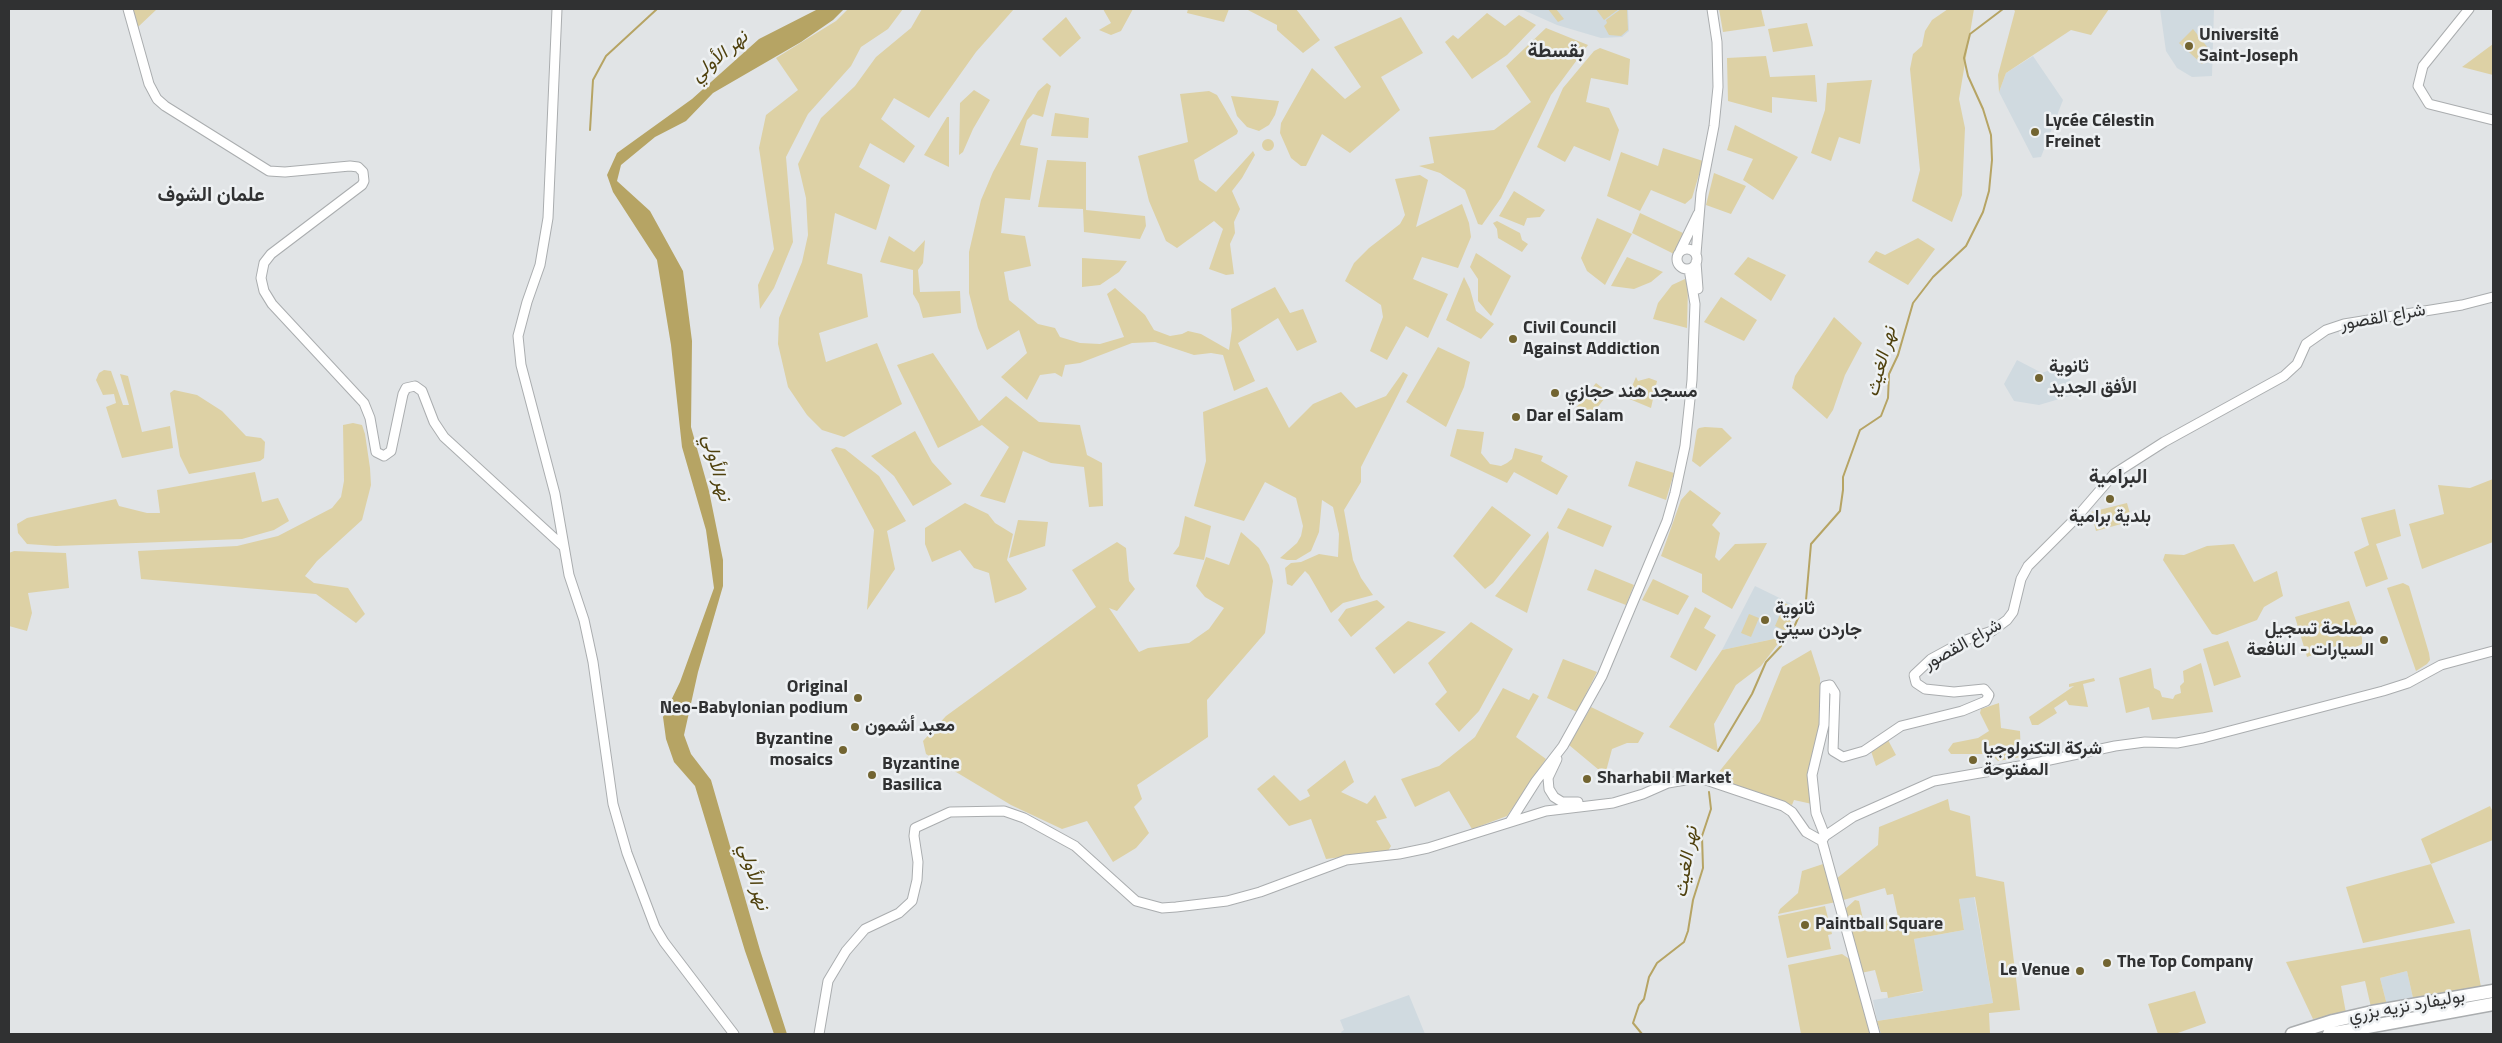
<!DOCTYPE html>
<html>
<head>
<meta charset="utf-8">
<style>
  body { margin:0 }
  #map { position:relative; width:2502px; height:1043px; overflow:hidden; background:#e1e4e6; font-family:"Titillium Web",sans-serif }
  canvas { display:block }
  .frame { position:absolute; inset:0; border:10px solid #303132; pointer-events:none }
</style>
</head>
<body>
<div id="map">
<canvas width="2502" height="1043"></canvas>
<div class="frame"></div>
</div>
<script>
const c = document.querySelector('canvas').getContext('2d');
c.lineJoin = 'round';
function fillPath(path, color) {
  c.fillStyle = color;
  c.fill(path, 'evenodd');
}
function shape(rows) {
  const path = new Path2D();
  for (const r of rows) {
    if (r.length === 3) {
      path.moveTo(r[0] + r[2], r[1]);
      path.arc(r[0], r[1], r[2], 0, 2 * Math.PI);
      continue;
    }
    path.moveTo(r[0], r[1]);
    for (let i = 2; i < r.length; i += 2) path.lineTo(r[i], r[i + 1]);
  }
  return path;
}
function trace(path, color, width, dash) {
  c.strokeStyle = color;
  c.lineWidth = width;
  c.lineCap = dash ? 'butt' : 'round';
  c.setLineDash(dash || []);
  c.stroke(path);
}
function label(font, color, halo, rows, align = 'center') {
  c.font = font + ' "Titillium Web",Vazirmatn,sans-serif';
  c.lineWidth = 5;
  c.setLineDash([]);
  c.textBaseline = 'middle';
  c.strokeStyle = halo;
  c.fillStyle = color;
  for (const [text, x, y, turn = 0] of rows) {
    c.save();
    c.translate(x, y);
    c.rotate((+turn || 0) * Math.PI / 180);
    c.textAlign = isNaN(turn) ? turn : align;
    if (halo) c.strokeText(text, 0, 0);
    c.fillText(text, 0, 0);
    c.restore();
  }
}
const built = shape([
  [1521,9,1628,9,1629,31,1622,37,1601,38,1557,25],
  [2160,9,2214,9,2212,76,2192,77,2177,68,2166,51],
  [2033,56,2063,100,2041,157,2033,158,1999,92,2006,73],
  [2017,360,2042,373,2064,364,2076,394,2039,405,2014,401,2004,384],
  [1755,586,1798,607,1783,637,1722,650],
  [1974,896,1993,1003,1877,1021,1873,1000,1923,992,1914,939,1964,930,1959,899],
  [2407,971,2413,998,2387,1005,2380,978],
  [1409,995,1425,1034,1342,1034,1341,1032,1344,1030,1340,1020]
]);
const green = shape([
  [131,9,157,9,138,27],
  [848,9,903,9,888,29,861,47,851,66,808,114,786,157,793,242,774,288,760,309,758,285,774,249,759,148,766,115,798,90,776,58,836,21],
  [922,9,1014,9,976,52,929,118,894,98,881,119,915,146,904,163,870,143,859,167,890,185,876,230,835,213,827,264,862,274,868,317,819,333,826,362,877,343,902,404,844,437,822,430,807,415,788,387,778,344,779,318,802,262,808,235,806,198,798,164,821,118,855,86,876,57,911,28],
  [1103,9,1133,9,1121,31,1111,35,1099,30,1111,23],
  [1188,9,1229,9,1224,22,1187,13],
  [1246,9,1296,9,1320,40,1303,53,1277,30,1277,25],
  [1548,9,1556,9,1564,19,1558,22],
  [1596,9,1619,9,1604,20],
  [1621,9,1627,9,1628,30,1621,36,1609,35,1604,26,1607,23,1606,20],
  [1719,9,1761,9,1765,26,1723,32],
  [1948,9,1974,9,1959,99,1965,128,1962,195,1952,222,1912,201,1920,170,1910,69,1913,54,1922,46,1925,31,1932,20],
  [2013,9,2109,9,2091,35,2071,30,2006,73,1999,92,1998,75,2015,11],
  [1487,13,1505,26,1519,15,1536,25,1507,55,1472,79,1445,42,1453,35,1458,39],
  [1066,17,1081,38,1060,57,1042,39],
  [1401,17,1423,53,1381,77,1400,110,1350,153,1322,134,1306,166,1301,166,1291,158,1280,133,1281,123,1312,68,1345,99,1361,87,1334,47],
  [1807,23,1813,46,1773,52,1768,29],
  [1546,28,1588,45,1551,95,1501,198,1482,225,1478,224,1465,190,1440,173,1419,166,1434,163,1429,137,1494,130,1531,102,1506,66],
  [2193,29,2212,53,2202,64,2179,43],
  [2493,44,2493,75,2462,67],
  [1600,48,1630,59,1628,85,1591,78,1586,102,1609,108,1619,130,1610,161,1574,146,1565,162,1537,147,1563,88,1594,51],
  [1766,56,1770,77,1815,75,1817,102,1772,97,1772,113,1728,101,1727,58],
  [1872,80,1860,144,1839,137,1831,161,1811,153,1825,110,1827,83],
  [1047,83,1051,86,1043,117,1033,114,1027,120,1020,145,1038,148,1030,200,1005,198,1001,233,1025,236,1031,266,1004,272,1009,300,1038,324,1055,328,1060,337,1080,343,1100,344,1124,337,1107,294,1115,288,1145,315,1154,330,1170,336,1182,334,1188,331,1201,334,1229,350,1232,329,1231,309,1275,287,1290,313,1303,309,1317,342,1297,351,1278,318,1238,343,1255,381,1234,391,1223,355,1211,353,1194,355,1155,342,1132,343,1080,363,1065,365,1062,377,1055,373,1040,375,1027,400,1001,377,1027,353,1019,330,987,350,978,328,969,293,969,252,981,200,993,172,1027,110,1038,91],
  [974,90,990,100,973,129,963,152,959,155,960,103],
  [1209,91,1217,95,1238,131,1237,134,1194,160,1199,180,1216,192,1253,151,1255,155,1242,178,1232,191,1240,209,1234,222,1235,233,1230,244,1234,274,1226,275,1209,269,1223,229,1214,221,1177,248,1166,241,1149,201,1138,156,1188,142,1180,94],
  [1231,96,1279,101,1275,115,1269,125,1259,131,1247,127,1237,116],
  [1055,113,1089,118,1088,138,1051,136],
  [947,117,949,117,949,167,924,155],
  [1735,125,1798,157,1773,200,1743,180,1753,159,1727,150],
  [1268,145,6],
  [1663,148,1703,161,1692,198,1685,204,1651,190,1640,211,1607,196,1621,152,1658,166],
  [1047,160,1086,162,1086,210,1145,216,1146,226,1140,239,1084,232,1083,209,1038,207],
  [1714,173,1746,186,1731,214,1706,205],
  [1420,175,1428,180,1416,227,1462,204,1469,223,1471,237,1458,268,1422,257,1413,279,1448,294,1428,338,1406,326,1387,360,1370,351,1383,317,1381,305,1345,281,1354,263,1369,248,1400,224,1405,215,1395,179],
  [1514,191,1545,210,1540,217,1527,218,1524,226,1499,216],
  [1640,213,1683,233,1674,254,1632,233],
  [1597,218,1632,234,1605,285,1587,271,1581,258],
  [1497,221,1520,233,1522,240,1528,244,1522,252,1498,238,1497,229,1493,223],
  [889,236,914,252,925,240,923,263,918,270,920,292,960,291,961,313,923,318,919,304,913,294,913,270,880,262],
  [1918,238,1935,249,1908,285,1868,262,1876,251,1885,255],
  [1476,253,1511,276,1491,316,1478,301,1478,279,1470,267],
  [1627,257,1663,272,1651,282,1634,289,1611,286],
  [1748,257,1786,275,1771,301,1734,274],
  [1082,258,1127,261,1119,272,1100,285,1082,287],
  [1464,277,1470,289,1476,311,1494,324,1481,339,1446,320],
  [1685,279,1688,285,1687,328,1653,319,1658,303,1672,285],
  [1721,297,1757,320,1744,341,1704,322],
  [1834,317,1862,343,1845,375,1833,410,1827,419,1792,388,1795,376],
  [1438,347,1470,362,1464,387,1446,427,1406,402],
  [933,353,979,421,1006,396,1039,422,1080,425,1087,455,1102,463,1103,506,1089,507,1084,467,1051,463,1023,451,1005,503,980,496,1009,447,982,425,938,448,897,365],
  [104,370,111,371,123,405,129,405,120,374,128,376,142,432,170,426,173,448,122,458,106,407,116,403,114,394,103,395,96,380,99,373],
  [1403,372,1408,375,1361,467,1361,482,1344,510,1353,560,1361,578,1373,595,1343,603,1331,613,1309,575,1305,571,1292,586,1287,584,1285,568,1291,563,1301,562,1319,554,1338,557,1339,534,1333,507,1322,500,1319,532,1311,551,1296,560,1287,560,1280,558,1297,543,1301,536,1303,526,1296,498,1265,482,1244,521,1194,506,1206,461,1203,412,1267,387,1289,428,1313,404,1341,392,1356,408,1386,396],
  [1636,377,1638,381,1649,378,1657,381,1651,408,1627,398],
  [1596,383,1609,393,1588,419,1575,409],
  [174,390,197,395,222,411,246,436,261,438,265,442,264,458,260,461,189,474,180,456,170,393],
  [353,423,362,425,365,434,370,468,371,485,362,520,317,561,305,576,314,583,348,588,365,614,356,623,316,594,141,579,138,551,237,546,278,536,332,508,341,497,344,481,343,425],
  [1705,427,1722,428,1732,438,1700,467,1692,461,1697,430,1699,428],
  [1457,429,1484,432,1481,453,1490,464,1501,466,1507,463,1512,459,1515,448,1543,456,1541,461,1568,476,1557,495,1514,472,1507,483,1450,456],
  [915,431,932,462,952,484,913,506,894,476,871,456],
  [836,447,845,449,879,476,906,521,887,531,895,569,867,610,874,530,831,450],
  [1636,461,1674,473,1666,500,1628,486],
  [255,472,262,502,278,498,289,521,274,530,242,539,56,546,27,544,18,533,17,524,27,518,116,499,119,506,147,513,160,513,157,490],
  [2493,479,2493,542,2422,569,2409,524,2444,514,2438,485,2470,488],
  [1690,490,1721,513,1712,525,1720,533,1715,557,1719,561,1735,544,1767,543,1732,609,1702,592,1702,574,1661,556,1681,500],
  [965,503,988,514,995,523,1013,534,1007,560,1027,589,1021,593,995,603,989,573,974,568,960,550,932,562,925,544,925,528],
  [2127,503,2132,521,2096,531,2091,512],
  [1492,506,1531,535,1493,583,1485,589,1453,556],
  [1568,508,1612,526,1603,547,1557,528],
  [2395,509,2401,536,2376,544,2388,579,2366,587,2354,552,2369,545,2361,518],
  [1185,516,1211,526,1204,560,1173,554,1179,546],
  [1018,520,1048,522,1045,546,1009,558],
  [1548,531,1549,537,1544,556,1527,613,1495,596],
  [1241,532,1259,548,1269,565,1273,581,1265,633,1207,700,1208,737,1137,785,1142,799,1134,807,1149,833,1136,848,1113,862,1087,821,1062,829,1011,805,926,754,923,741,946,716,1096,607,1072,570,1117,542,1126,548,1129,581,1135,589,1117,611,1109,608,1139,652,1148,648,1189,643,1209,629,1224,608,1205,597,1196,586,1206,557,1229,565],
  [2234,544,2254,582,2277,571,2283,596,2264,607,2257,620,2217,635,2212,634,2163,560,2165,554,2184,555,2207,546],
  [14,551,66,553,69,588,28,593,32,613,27,631,9,626,9,553],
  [1595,569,1634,585,1626,605,1587,590],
  [1653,579,1689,596,1678,615,1642,600],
  [2403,583,2409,586,2429,653,2430,660,2427,664,2416,671,2387,588],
  [1377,600,1385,607,1351,637,1338,620,1346,609],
  [2349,601,2362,638,2362,644,2354,648,2336,646,2307,657,2295,617],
  [1785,603,1797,609,1786,631,1775,626],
  [1695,607,1711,616,1704,628,1716,635,1696,671,1670,657],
  [1749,614,1759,618,1751,637,1741,633],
  [1408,621,1446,632,1394,674,1375,648],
  [1471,622,1513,649,1479,711,1459,732,1435,704,1447,692,1428,663],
  [1783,637,1761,666,1736,685,1714,724,1718,752,1669,727,1722,650],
  [2228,641,2241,677,2214,686,2203,649],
  [1811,650,1820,678,1820,723,1808,775,1812,804,1794,800,1792,805,1714,778,1760,721,1782,667],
  [1563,659,1597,672,1577,712,1547,698],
  [2201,663,2213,712,2152,720,2149,707,2126,713,2119,678,2151,668,2154,688,2160,691,2162,697,2173,699,2175,695,2181,693,2180,686,2184,682,2183,671],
  [2094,678,2095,681,2083,684,2088,707,2069,705,2066,700,2054,708,2057,713,2038,725,2032,725,2029,717,2074,686,2069,687,2069,684],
  [1503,688,1529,700,1533,693,1539,696,1516,737,1546,759,1507,816,1472,829,1449,791,1415,807,1401,779,1439,766,1475,737],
  [1999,703,2001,728,2020,731,2021,757,1998,761,1991,754,1951,754,1948,750,1953,743,1978,738,1989,731,1980,713,1981,709],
  [1591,707,1644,733,1638,743,1627,743,1612,749,1605,775,1569,745],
  [1888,740,1896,755,1876,766,1871,751],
  [1345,760,1354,782,1341,792,1367,804,1375,795,1387,818,1376,821,1391,846,1388,851,1326,859,1311,819,1289,826,1257,789,1274,775,1300,801,1310,796,1307,790],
  [1948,799,1950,810,1970,816,1976,876,2004,882,2020,1010,1989,1013,1990,1034,1881,1034,1877,1021,1993,1003,1975,897,1959,899,1964,930,1914,939,1923,991,1888,998,1887,992,1881,992,1875,970,1861,973,1843,911,1855,900,1859,901,1864,924,1898,917,1893,894,1887,895,1885,888,1840,901,1836,879,1878,845,1879,827],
  [2490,806,2493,812,2493,840,2431,864,2455,923,2363,943,2346,887,2431,864,2421,839],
  [1826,863,1836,902,1778,914,1780,909,1798,893,1802,871],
  [1825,906,1832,934,1828,935,1831,949,1787,958,1778,916],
  [2470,929,2481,987,2413,998,2407,971,2380,978,2387,1005,2371,1007,2365,981,2341,986,2346,1013,2313,1019,2286,962],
  [1842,954,1851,960,1871,1034,1801,1034,1788,965],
  [2195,991,2206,1023,2175,1034,2158,1034,2148,1004]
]);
const water = shape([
  [818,9,844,9,833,20,801,42,713,93,686,121,655,137,621,165,617,181,650,211,683,271,692,341,691,427,709,491,723,560,723,586,698,672,684,735,691,754,711,780,760,950,787,1034,774,1034,745,951,695,786,674,762,666,739,663,717,680,682,714,588,706,530,682,447,671,345,657,260,613,192,607,175,617,153,692,99,759,39]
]);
const stream = shape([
  [590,130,593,80,606,56,657,9],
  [1718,751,1752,694,1766,662,1781,646,1795,625,1806,600,1811,544,1840,511,1843,490,1843,477,1860,430,1881,416,1888,398,1889,374,1898,355,1913,303,1933,277,1966,246,1983,212,1989,191,1992,160,1991,135,1983,109,1968,76,1964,58,1970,34,2003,9],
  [1642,1034,1633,1023,1639,1005,1644,999,1649,977,1657,963,1684,942,1688,931,1693,900,1703,868,1702,836,1711,809,1709,792]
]);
const secondary = shape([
  [128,9,149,84,157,99,165,106,269,171,285,172,350,166,358,167,363,172,364,181,362,185,271,254,264,263,261,278,264,291,272,304,364,403,370,418,376,452,384,456,391,451,403,394,406,388,415,386,422,391,434,422,444,437,564,547],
  [557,9,548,218,540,265,527,302,518,336,521,365,555,494,569,575,584,620,593,662,613,804,627,853,655,927,664,942,734,1034],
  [2469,9,2423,66,2418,86,2429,104,2493,120],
  [1687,259,10],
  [1680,251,1698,214],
  [1696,254,1701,193,1714,126,1718,87,1717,42,1712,9],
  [1696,262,1698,289],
  [1557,759,1548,778,1549,789,1554,797,1562,802,1578,802],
  [1692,778,1706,780,1783,806,1792,812,1806,832,1822,841],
  [1510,822,1536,781,1563,746,1602,676,1667,521,1675,493,1685,446,1692,380,1695,304,1689,269],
  [1825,836,1816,813,1812,775,1824,725,1825,686,1830,685,1835,693,1833,751,1843,757,1864,751,1901,726,1962,711,1986,701,1989,695,1984,689,1954,692,1925,689,1916,683,1914,675,1931,659,1966,640,1992,631,2007,620,2013,612,2021,579,2028,566,2076,518,2114,474,2164,442,2284,376,2297,364,2306,344,2326,330,2344,324,2462,305,2493,297],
  [1822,841,1825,836,1853,817,1934,781,2031,764,2115,746,2145,742,2177,743,2203,738,2383,691,2408,683,2441,665,2493,651],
  [1822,841,1875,1034],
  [819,1034,828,981,846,951,865,929,899,913,912,901,917,880,918,862,914,836,915,828,950,812,1004,811,1024,818,1075,846,1136,901,1162,908,1176,907,1227,901,1260,892,1346,860,1399,854,1428,848,1546,811,1613,803,1643,794,1668,783,1697,778]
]);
const highway = shape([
  [2292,1034,2333,1021,2372,1012,2493,991],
  [2329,1034,2493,1004]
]);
const markers = [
  [2189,46,5,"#726431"],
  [2035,132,5,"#726431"],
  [1513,339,5,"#726431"],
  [2039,378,5,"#726431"],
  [1555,393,5,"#726431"],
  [1516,417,5,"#726431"],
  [2110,499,5,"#726431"],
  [1765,620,5,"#726431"],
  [2384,640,5,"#726431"],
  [858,698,5,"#726431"],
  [855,727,5,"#726431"],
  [843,750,5,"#726431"],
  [1973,760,5,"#726431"],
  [872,775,5,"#726431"],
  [1587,779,5,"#726431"],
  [1805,925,5,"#726431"],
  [2107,963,5,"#726431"],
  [2080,971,5,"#726431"]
];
const poiNames = [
  ["Université",2199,36],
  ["Saint-Joseph",2199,57],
  ["Lycée Célestin",2045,122],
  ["Freinet",2045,143],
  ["Civil Council",1523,329],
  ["Against Addiction",1523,350],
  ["ثانوية",2049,368],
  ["الأفق الجديد",2049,389],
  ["مسجد هند حجازي",1565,393],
  ["Dar el Salam",1526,417],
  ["بلدية برامية",2110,518,"center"],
  ["ثانوية",1775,610],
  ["جاردن سيتي",1775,631],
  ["مصلحة تسجيل",2374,630,"right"],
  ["السيارات - النافعة",2374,651,"right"],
  ["Original",848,688,"right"],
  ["Neo-Babylonian podium",848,709,"right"],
  ["معبد أشمون",865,727],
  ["Byzantine",833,740,"right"],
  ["mosaics",833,761,"right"],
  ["شركة التكنولوجيا",1983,750],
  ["المفتوحة",1983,771],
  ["Byzantine",882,765],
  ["Basilica",882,786],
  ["Sharhabil Market",1597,779],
  ["Paintball Square",1815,925],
  ["The Top Company",2117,963],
  ["Le Venue",2070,971,"right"]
];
const streetNames = [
  ["شراع القصور",2383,318,-10],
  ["شراع القصور",1963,645,-29],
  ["بوليفارد نزيه بزري",2407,1007,-10]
];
const waterNames = [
  ["نهر الأولي",720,57,-40],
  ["نهر الغيث",1882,362,-75],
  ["نهر الأولي",716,468,76],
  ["نهر الغيث",1687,862,-81],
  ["نهر الأولي",753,877,74]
];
const quarterNames = [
  ["بقسطة",1556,52],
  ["علمان الشوف",211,196],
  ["البرامية",2118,478]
];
fillPath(built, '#d0dae0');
fillPath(green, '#ddd1a5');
fillPath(water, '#b6a464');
trace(stream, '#b6a464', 2);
trace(secondary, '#aaadaf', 11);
trace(highway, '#aaadaf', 15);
trace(secondary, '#fff', 9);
trace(highway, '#fff', 12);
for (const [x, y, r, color] of markers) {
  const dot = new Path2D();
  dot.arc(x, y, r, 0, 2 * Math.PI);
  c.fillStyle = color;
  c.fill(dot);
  trace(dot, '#eef1f3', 2);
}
label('bold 18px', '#303132', '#eef1f3', poiNames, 'left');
label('18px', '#303132', '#eef1f3', streetNames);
label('italic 19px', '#4f410d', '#eef1f3', waterNames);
label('bold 20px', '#303132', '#eef1f3', quarterNames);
</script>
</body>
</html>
